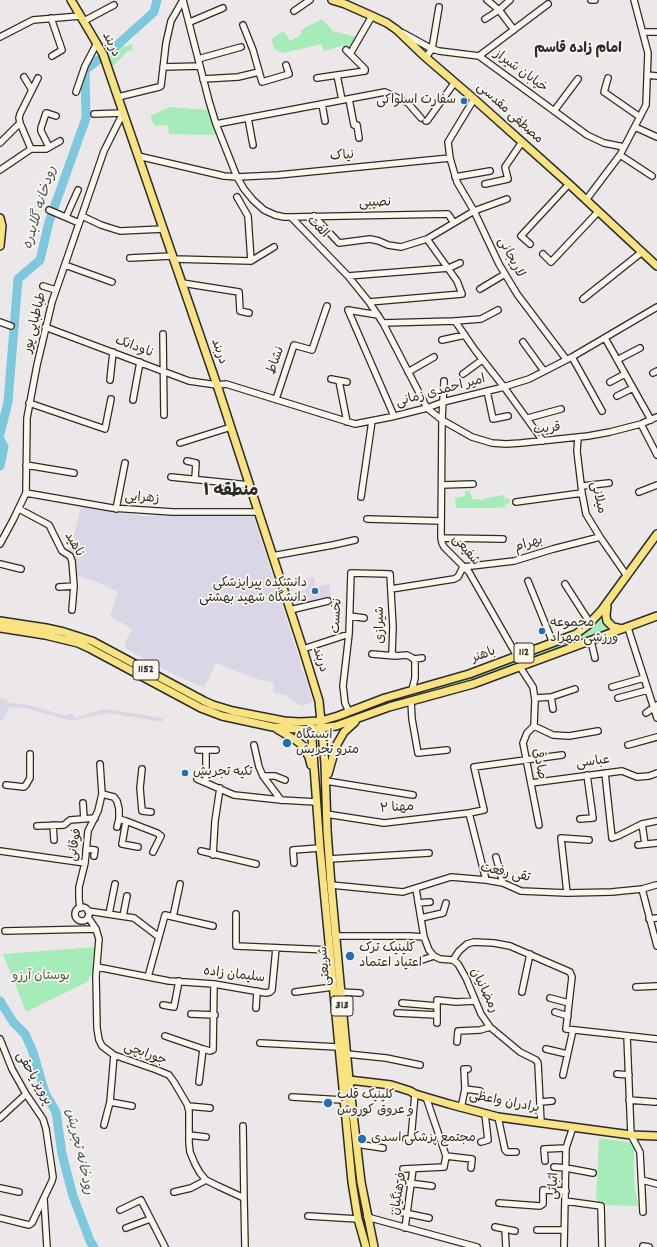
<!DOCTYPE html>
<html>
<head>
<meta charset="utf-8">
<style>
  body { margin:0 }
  canvas { display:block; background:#ece8e9 }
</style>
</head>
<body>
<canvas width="657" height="1247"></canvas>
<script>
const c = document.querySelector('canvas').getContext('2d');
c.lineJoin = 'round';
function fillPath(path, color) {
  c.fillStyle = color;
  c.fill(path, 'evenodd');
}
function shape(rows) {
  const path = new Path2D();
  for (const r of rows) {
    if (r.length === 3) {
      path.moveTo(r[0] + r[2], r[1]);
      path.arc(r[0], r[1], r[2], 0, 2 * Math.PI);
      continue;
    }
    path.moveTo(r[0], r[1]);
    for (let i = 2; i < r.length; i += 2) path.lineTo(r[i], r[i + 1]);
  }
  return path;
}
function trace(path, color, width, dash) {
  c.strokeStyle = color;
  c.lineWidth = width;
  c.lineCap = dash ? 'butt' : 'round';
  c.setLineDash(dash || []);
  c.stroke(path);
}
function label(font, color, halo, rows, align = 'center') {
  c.font = font + ' Dekko,"Playpen Sans Arabic",sans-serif';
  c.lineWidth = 3.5;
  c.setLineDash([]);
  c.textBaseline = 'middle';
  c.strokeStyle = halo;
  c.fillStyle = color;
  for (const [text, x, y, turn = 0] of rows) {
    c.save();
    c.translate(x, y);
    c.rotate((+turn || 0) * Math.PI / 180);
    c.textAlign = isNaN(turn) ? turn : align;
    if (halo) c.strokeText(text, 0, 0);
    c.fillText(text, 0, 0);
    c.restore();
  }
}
const built = shape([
  [81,506,104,511,144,516,164,515,253,515,313,702,301,706,286,695,273,693,274,683,257,679,216,663,204,688,165,670,125,648,126,645,124,644,132,629,110,616,118,592,97,582,77,576,75,562,68,551,73,539],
  [314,577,316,587,329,584,331,598,297,606,294,592,306,590,304,579],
  [0,697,7,699,8,703,24,704,64,715,73,714,75,718,104,709,163,718,163,722,109,713,70,721,69,720,26,708,9,707,5,718,0,721]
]);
const green = shape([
  [322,19,333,31,356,37,349,50,341,46,324,51,321,44,284,53,275,50,271,39,284,31,290,41,301,35,301,30],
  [123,43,125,47,132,44,133,50,128,51,111,68,107,56],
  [170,107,208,110,216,135,169,134,168,125,155,126,150,116],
  [465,491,470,491,472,499,483,500,486,498,504,495,505,499,509,498,510,503,506,504,505,507,497,508,456,508,455,498,465,496],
  [603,616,613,630,593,635,472,679,452,686,407,696,390,702,337,723,336,720,379,703,460,681,510,664,573,640,586,633],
  [96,947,97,965,87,982,26,1012,3,954],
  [599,1138,634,1143,634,1180,638,1206,604,1205,596,1199]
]);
const river = shape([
  [115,47,154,12,157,0],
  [0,434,8,402,18,279,40,260,49,222,86,118,85,70,98,60],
  [0,439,4,447,0,466],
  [0,1001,13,1022,25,1034,33,1052,45,1093,56,1112,62,1154,73,1196,90,1241,94,1247]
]);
const minor = shape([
  [183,0,209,101,216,124,237,177,244,189,253,200,264,210,275,215,284,217,291,217,348,276,369,302,383,323,427,408,442,420,441,538,442,543,444,547,469,572,517,656],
  [487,0,499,10,514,30],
  [591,0,595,0],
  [294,11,310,0],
  [51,18,62,50,52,56],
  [485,19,499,10,510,0],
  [84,21,114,5],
  [190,22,223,8],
  [243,25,253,50,262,82,289,74,286,65],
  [643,32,657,32],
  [403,33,432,49,439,51,479,56,587,135,604,143,624,147],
  [0,37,33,20,80,16],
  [350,54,372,16],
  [479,56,548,4],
  [426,57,432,49,439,7],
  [198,59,241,47],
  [163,67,200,66],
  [337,75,342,100],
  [647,75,657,76],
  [24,77,32,90],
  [317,78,365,71,365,69,346,50],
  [608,78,604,92,640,117],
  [203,79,238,77,259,72],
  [76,92,85,66,97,43],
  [118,97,159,87,161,86,166,43,171,21,183,0],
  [349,99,354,125,357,125,359,138],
  [474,99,448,142,450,158,457,182,474,211,499,264,517,294,566,359],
  [322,104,325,121],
  [554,111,578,79],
  [248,118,253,145],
  [426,121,427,121,455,82],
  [216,124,385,92,408,103,421,118],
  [635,127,657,137],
  [0,143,20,123],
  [49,147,41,131,41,128,46,113,47,113,56,116],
  [31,149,20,123,19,118,20,114,38,78],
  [620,155,652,176],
  [138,156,224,176,237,177,278,175,450,158],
  [0,170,31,149,46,149,60,141],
  [455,177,490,171],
  [485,184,508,179,505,167,522,142],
  [586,200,620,155,646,105,648,53,634,0],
  [49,210,79,223],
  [82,216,101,225,120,231,163,229],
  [314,216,339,243,370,239,379,241,388,245,401,247,427,239,474,211,507,199],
  [66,217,78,190],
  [291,217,448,214,454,223],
  [530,244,521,236,569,184],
  [543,254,551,262,598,212],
  [130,258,172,256],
  [173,259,251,261,248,216,237,197],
  [251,261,274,247],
  [65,265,112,282],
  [348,276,449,268,460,263],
  [182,283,239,292,240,311,249,313],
  [43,286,56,290],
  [480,289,505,274],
  [583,299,642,252],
  [369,302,462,294,457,281,427,239],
  [348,310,394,416],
  [348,310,378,315],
  [455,321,475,350,504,387,543,441],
  [0,322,11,326],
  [383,323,455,321,481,319,498,310],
  [45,327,189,381,217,385,226,384,355,424,391,417,427,408,443,402,500,388,529,379,572,357,657,307],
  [163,334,164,415],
  [605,338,651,420],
  [442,340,465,335],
  [523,342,544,371],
  [572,357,602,411],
  [617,360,640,348],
  [408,372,434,357],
  [653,373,657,371],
  [463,374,482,360],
  [331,379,347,382],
  [110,380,113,352],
  [339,381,347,422],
  [444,381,442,420,472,437,492,443,506,444,521,443,588,436,610,432,641,424,657,417],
  [610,382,625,374],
  [487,391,493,419,508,416],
  [617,396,633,388],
  [276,399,294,345,312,350,327,306],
  [133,400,140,362],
  [29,403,105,429,111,399],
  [528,418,561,409],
  [641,424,657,455],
  [578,438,577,451,582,493,586,514,600,537,627,576],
  [180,443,231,427],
  [187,461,196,463,195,479],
  [26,465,74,473],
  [171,477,249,485],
  [442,485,473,484],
  [582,486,609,483],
  [639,492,657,485],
  [26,493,112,508,173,512,258,512],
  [361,497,372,421],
  [516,502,582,493],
  [19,509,49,525,62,551,70,556,72,561,74,586,72,610],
  [116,509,125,463],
  [367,519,441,521],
  [441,538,503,539],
  [0,544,13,520,26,493,27,418,37,365,52,302,104,151,123,113,94,114],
  [272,556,333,545,355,540],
  [0,564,21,569],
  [528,581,553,643],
  [565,584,590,623],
  [59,587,74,586],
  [391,589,454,579,458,577,463,567,514,561,553,549,600,537],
  [290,610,328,601],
  [350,616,364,618],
  [628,628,657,718],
  [591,641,595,658],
  [303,649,349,634],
  [372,654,395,656],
  [414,659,422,658],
  [520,667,533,687,535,700,534,726,527,733,523,743,539,825],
  [612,687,644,678],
  [551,697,553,709],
  [535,698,551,697,575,689],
  [618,698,648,690],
  [411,701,412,719,418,753,447,750],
  [349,712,345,703,343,686,349,634,351,573,390,574,393,627,392,653,395,656,407,655,411,657,415,660,415,678,412,690],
  [646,713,657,705],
  [534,726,553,735,569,736,598,731],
  [254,745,259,767,263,776,281,800],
  [628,745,657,737],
  [198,750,216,750],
  [206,750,206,782],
  [142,769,140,788,142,811,151,812],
  [605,773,612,838,618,836,642,824,657,821],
  [263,776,275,776,285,780],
  [197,779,234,795,281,800,316,802],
  [326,781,413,795],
  [531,783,622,771,637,777,649,776,657,773],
  [6,785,24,787,26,785,30,778,30,754],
  [102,794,114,797,117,801,119,809,119,819,117,827],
  [83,803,84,819],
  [469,813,486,880],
  [326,814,384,823,469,813,484,810,474,767,562,755],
  [119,819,126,821,157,833,161,836,153,852],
  [580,819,593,818,587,775],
  [126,821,122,844,138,847],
  [642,824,645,844],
  [53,825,54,840],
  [37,826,64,825,70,820,95,818],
  [638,845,657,843],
  [86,849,95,850,94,856],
  [0,851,85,863],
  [201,851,256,864],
  [213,855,215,821,220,788],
  [496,857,503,883],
  [329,859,429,853],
  [294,863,293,850,320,848],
  [331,885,403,892,451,877,486,880,503,883,521,891,567,893,612,892,642,889,656,885],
  [416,889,424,937,429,950,434,956,440,959,453,960,458,964,466,978,481,1014,490,1027,520,1052,536,1060,538,1063,541,1123],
  [642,889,657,946],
  [567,893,561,838,589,840],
  [418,903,430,902],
  [82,914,7],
  [80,908,79,899,79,887,85,863,88,831,98,811,102,794,100,764],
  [88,911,134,918,159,937],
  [109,914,115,884],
  [236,914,236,946,330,950],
  [123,916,127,896],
  [88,917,96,929,99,939,96,976,97,1028,99,1040,102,1046,114,1055,157,1070,169,1075,174,1082,187,1104,189,1111,189,1143,190,1152,195,1164,200,1173,206,1180,218,1186,244,1198,245,1247],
  [173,917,180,884],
  [421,918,443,913,446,903],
  [649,919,657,918],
  [5,931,96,929],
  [335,936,409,936,424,937],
  [422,960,434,956],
  [453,960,459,951,467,944,474,942,494,943,510,946,570,972,572,977,566,1029,657,1039],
  [97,967,169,981,214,984,266,993,270,992,272,990,276,948],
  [148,977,165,915,213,926],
  [636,987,657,986],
  [295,992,333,987],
  [340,992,360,993],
  [522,992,530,954],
  [550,998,569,1003],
  [402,1003,437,1006],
  [163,1005,174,1007,179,981],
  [256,1008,257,991],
  [555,1012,568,1016],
  [397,1013,437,1015],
  [191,1014,215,1015],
  [437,1023,437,1000,456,1002,475,1001],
  [165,1036,203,1049,210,1051,213,1050,214,984],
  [627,1036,631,1135,640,1152,643,1212],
  [0,1039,12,1069,26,1094,43,1119,46,1129,53,1177,52,1181,32,1223,29,1225,0,1218],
  [457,1042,458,1031,480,1030,490,1027],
  [260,1043,338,1047],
  [546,1049,567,1054],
  [347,1054,386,1058,420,1065],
  [617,1074,629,1075],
  [563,1075,573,1030],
  [199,1082,203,1049],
  [465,1089,480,1091],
  [292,1097,343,1100],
  [629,1100,655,1102],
  [110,1102,132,1106],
  [540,1102,552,1101],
  [188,1106,210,1108],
  [461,1108,465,1089,464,1069,468,1069],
  [498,1117,505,1150,507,1152,516,1152],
  [0,1118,26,1094],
  [104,1125,110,1102,114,1055],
  [243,1126,244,1198],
  [189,1135,206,1137],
  [406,1139,411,1139,415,1094],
  [481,1142,488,1140,485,1114],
  [356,1144,383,1148],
  [446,1156,472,1159,471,1168],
  [545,1161,544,1149,566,1148],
  [554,1167,566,1168,593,1173],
  [403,1169,444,1167,446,1156,426,1097],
  [642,1180,657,1184],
  [401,1182,432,1186],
  [0,1188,19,1192],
  [174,1192,191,1188,206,1180],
  [44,1199,47,1247],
  [565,1201,601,1206,602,1247],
  [499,1203,540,1206,543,1204,543,1190,566,1191],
  [120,1210,141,1200,165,1247],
  [395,1211,429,1218],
  [308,1216,358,1219],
  [367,1217,477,1247],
  [495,1227,515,1231],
  [126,1228,150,1219],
  [405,1228,413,1169],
  [505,1229,506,1247],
  [537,1230,564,1230],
  [643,1246,649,1247],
  [564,1247,566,1148,573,1127]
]);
const major = shape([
  [71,0,103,54,217,385,303,649,319,701,325,764,327,830,331,885,349,1080,361,1182,374,1247],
  [332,0,345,4,372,16,387,23,397,30,423,55,474,99,569,184,657,266],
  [0,218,2,226,0,246],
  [607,606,606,616,607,621,613,627,622,629],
  [0,621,46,628,64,632,92,641,204,701,213,705,233,711,284,721,299,722,321,721,338,716,385,698,469,674,576,634,588,625,601,611,657,534],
  [0,628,45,635,78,643,89,648,201,708,222,716,273,727,307,730,336,726,389,707,473,684,657,616],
  [311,726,320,848,352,1182,358,1219,366,1247],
  [277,729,297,741,303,746,309,757,311,765],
  [328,774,336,746,344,732,355,722],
  [349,1080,391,1085,410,1091,415,1094,449,1104,498,1117,631,1135,657,1136]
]);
const markers = [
  [464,101,4,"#1f6fb2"],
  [315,591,4,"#1f6fb2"],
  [542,631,4,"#1f6fb2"],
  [287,743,5,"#1f6fb2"],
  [185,773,4,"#1f6fb2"],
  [350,956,5,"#1f6fb2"],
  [328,1103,5,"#1f6fb2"],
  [362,1139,5,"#1f6fb2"]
];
const shields = [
  [524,653,20],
  [146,670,26],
  [342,1006,22]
];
const shieldNames = [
  ["112",524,653],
  ["1152",146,670],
  ["313",342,1006]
];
const streetNames = [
  ["دربند",110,45,64],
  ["خیابان شیراز",520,72,36],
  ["مصطفی مقدسی",509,114,42],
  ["نیاک",342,157,-5],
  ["نصیبی",375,204,-1],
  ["الفت",317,228,46],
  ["لاریجانی",510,258,62],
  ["طباطبایی پور",36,323,-76],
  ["ناودانک",134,348,20],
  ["دربند",218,352,71],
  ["نشاط",277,361,-70],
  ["امیر احمدی زمانی",441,392,-15],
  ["قریب",547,430,-6],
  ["میلانی",597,498,77],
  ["زهرایی",142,499,4],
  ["ناهید",73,545,60],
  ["بهرام",529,545,-17],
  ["شفیعی",465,551,50],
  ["نخست",338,616,-87],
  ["شیرازی",381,625,-90],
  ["باهنر",484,656,-20],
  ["دربند",319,660,73],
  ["عباسی",593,763,-7],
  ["صادقی",538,764,79],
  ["مهنا ۲",397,809,-3],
  ["فوقانی",76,845,-80],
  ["تقی رفعت",505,874,12],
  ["شریعتی",326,966,-95],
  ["سلیمان زاده",234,976,7],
  ["رمضانیان",483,991,64],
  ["جورابچی",145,1055,20],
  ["پرویز یاحقی",33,1079,60],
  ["برادران واعظی",504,1103,11],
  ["اثباتی",555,1186,-88],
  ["فرهنگیان",400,1194,-80]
];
const poiNames = [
  ["سفارت اسلواکی",456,101,"right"],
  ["دانشکده پیراپزشکی",307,584,"right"],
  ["دانشگاه شهید بهشتی",307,599,"right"],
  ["مجموعه",550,624],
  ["ورزشی مهراد",550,639],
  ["ایستگاه",296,736],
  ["مترو تجریش",296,751],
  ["تکیه تجریش",193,773],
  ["کلینیک ترک",359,949],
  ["اعتیاد اعتماد",359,964],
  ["کلینیک قلب",337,1096],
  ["و عروق کوروش",337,1111],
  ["مجتمع پزشکی اسدی",371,1139]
];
const parkNames = [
  ["بوستان آرزو",41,977]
];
const neighbourhoodNames = [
  ["امام زاده قاسم",578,50]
];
const waterNames = [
  ["رودخانه گلابدره",41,208,-73],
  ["رودخانه تجریش",78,1152,77]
];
const districtNames = [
  ["منطقه ۱",231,493]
];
fillPath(built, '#dad6e5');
fillPath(green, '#a6ecb8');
trace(river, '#7ec8de', 9);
trace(minor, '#2b2b2b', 8);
trace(major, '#2b2b2b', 10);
trace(minor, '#fbf7ec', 5.5);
trace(major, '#f8e281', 7);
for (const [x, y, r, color] of markers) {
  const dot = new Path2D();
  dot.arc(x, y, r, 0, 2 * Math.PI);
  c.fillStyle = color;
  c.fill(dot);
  trace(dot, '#fbf7ec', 1.5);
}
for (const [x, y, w] of shields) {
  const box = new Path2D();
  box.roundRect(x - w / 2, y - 10, w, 20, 3);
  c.fillStyle = '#fbf7ec';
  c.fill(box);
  trace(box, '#2b2b2b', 1);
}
label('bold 12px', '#2b2b2b', null, shieldNames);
label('13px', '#2b2b2b', '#fbf7ec', streetNames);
label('13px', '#2b2b2b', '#fbf7ec', poiNames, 'left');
label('13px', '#4a5b4e', '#fbf7ec', parkNames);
label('bold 14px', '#2b2b2b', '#fbf7ec', neighbourhoodNames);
label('italic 14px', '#445a61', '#fbf7ec', waterNames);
label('bold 17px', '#2b2b2b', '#fbf7ec', districtNames);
</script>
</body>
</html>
